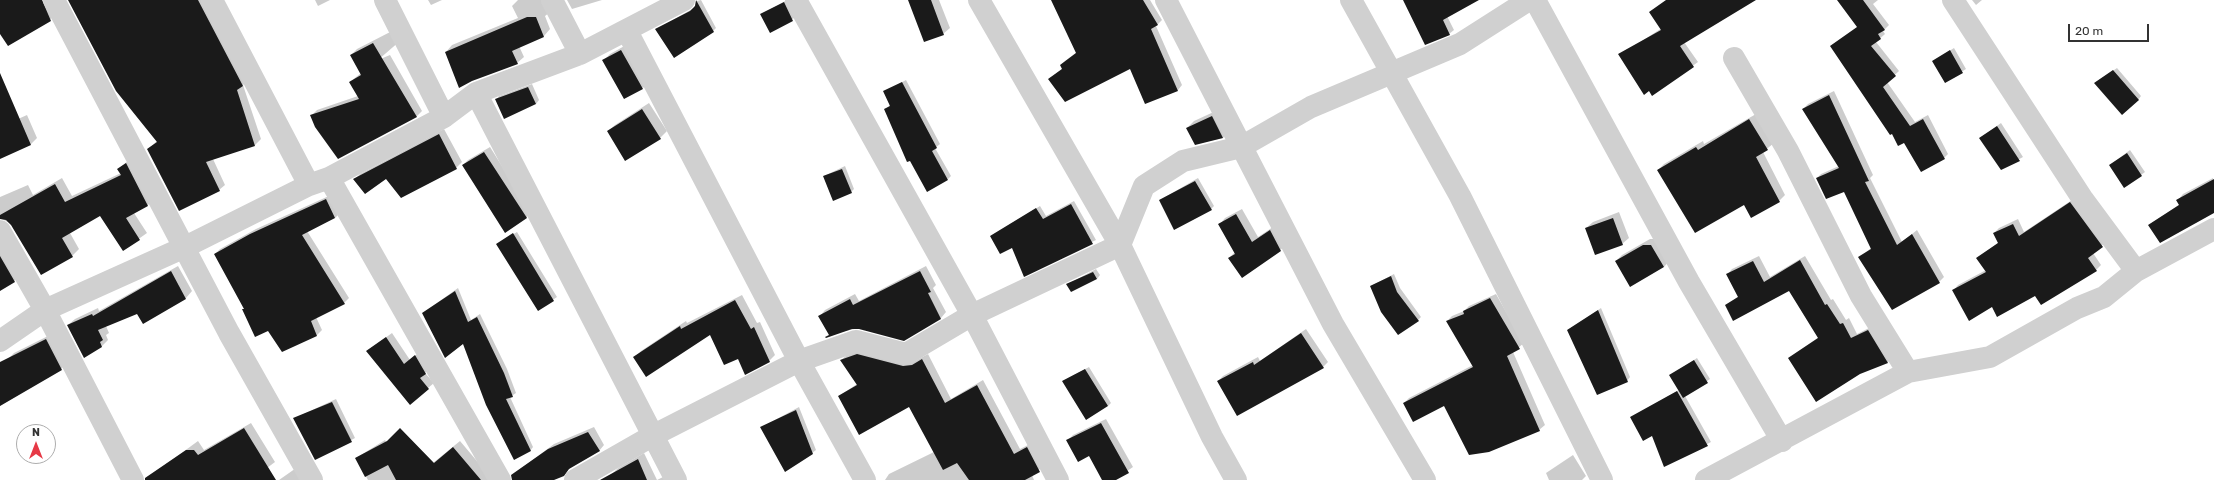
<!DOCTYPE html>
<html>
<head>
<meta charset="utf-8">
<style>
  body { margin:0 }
  #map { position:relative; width:2214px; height:480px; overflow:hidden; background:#fff; font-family:Rubik,sans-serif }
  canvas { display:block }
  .north { position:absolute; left:16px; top:424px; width:40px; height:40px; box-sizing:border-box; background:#fff; border:1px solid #adadad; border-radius:50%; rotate:0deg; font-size:11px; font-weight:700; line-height:16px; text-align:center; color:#333 }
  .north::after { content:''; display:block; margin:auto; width:14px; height:18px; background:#e63946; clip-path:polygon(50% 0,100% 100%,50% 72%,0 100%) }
  .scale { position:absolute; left:2068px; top:24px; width:81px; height:18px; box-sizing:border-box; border:2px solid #333; border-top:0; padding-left:5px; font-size:12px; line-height:14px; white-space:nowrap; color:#333; -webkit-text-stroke:3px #fff; paint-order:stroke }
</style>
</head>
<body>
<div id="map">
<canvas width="2214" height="480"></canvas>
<div class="north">N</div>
<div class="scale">20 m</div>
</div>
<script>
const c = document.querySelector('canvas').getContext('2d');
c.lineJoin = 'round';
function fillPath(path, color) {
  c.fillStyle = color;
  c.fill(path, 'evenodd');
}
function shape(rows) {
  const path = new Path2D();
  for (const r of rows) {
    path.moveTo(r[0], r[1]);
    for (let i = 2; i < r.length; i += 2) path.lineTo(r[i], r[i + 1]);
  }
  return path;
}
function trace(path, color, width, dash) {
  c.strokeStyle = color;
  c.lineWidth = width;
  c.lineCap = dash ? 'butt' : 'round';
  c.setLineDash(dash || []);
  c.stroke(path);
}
const shadow = shape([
  [0,0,42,0,52,18,46,23,0,32],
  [74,0,206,0,248,80,243,85,261,139,255,145,213,159,225,185,219,190,148,149,157,141],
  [315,0,330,0,318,6],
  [428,0,442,0,431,5],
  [518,0,549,0,553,10,545,16,550,29,544,36,519,46,524,57,517,63,446,52,452,45,518,18,512,6],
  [567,0,602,0,572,9],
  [701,0,716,28,713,31,657,29,694,8,697,1],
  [787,0,796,17,770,31,762,14],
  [911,0,939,0,950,28,943,34],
  [1052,0,1150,0,1162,20,1156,26,1182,85,1178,90,1146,103,1130,68,1054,75,1063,68,1061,65,1065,61,1077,52],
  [1404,0,1477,0,1447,16,1454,30,1449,34],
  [1705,0,1753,0,1684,42,1698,62,1652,95,1625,52],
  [1838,0,1878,0,1873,4,1889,25,1883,31,1885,34,1876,42,1899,71,1887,82,1915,122,1928,115,1948,154,1944,158,1904,141,1858,26],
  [1972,0,1982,0,1976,5],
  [394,30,400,41,378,60,390,55,422,111,417,116,338,158,312,115,317,110,358,96,350,82,361,73,351,55,357,49],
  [628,44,649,82,643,88,604,60,610,54],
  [1954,48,1966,69,1945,82,1933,61],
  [2117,68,2141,96,2138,100,2099,80],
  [906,80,940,144,935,148,951,176,948,179,910,160,885,110,890,105,884,92],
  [532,84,539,100,536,104,496,100,499,96],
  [1834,91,1873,175,1870,178,1902,242,1917,230,1944,277,1939,282,1860,257,1871,248,1844,190,1817,178,1821,174,1839,166,1803,109,1808,104],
  [649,103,667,131,660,138,626,160,608,131,615,125],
  [1218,110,1229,131,1223,138,1195,144,1187,128,1194,121],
  [1756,114,1774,143,1763,152,1785,195,1779,201,1744,204,1658,170,1664,164,1703,141,1704,144],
  [27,115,37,138,31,144,4,156,0,147,0,127],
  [2001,123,2023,157,2001,169,1980,138],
  [444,129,462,162,456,168,387,178,355,179,360,174],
  [490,147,531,212,526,218,463,165,468,160],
  [2130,150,2145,172,2125,187,2110,165],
  [133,157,154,199,148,205,134,213,147,233,123,250,100,215,70,233,79,249,72,256,0,218,0,197,28,185,33,195,62,178,72,196,121,173,118,169],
  [845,166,854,189,851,192,824,176],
  [1198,178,1214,206,1211,209,1160,200],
  [2213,178,2214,212,2149,225,2180,204,2178,200,2183,194],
  [331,195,340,213,335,218,307,231,349,298,344,303,316,317,322,330,317,335,269,330,245,308,215,254,220,249,256,229],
  [2075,198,2107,241,2093,253,2101,265,2096,270,2036,295,1992,306,1953,291,1958,285,1986,270,1978,258,1999,242,1994,233,1999,228,2018,219,2024,232],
  [1074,201,1096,240,1024,275,1013,246,991,236,1040,206,1046,216],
  [1242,209,1258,237,1276,225,1287,245,1242,277,1229,258,1235,252,1220,224,1225,218],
  [1619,212,1629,238,1622,244,1586,228,1593,222],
  [517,232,557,297,538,310,497,244],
  [0,238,21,275,14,281,0,289],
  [1650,239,1658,239,1670,260,1664,267,1616,261,1622,255],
  [1759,256,1770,277,1805,256,1831,300,1833,299,1846,320,1849,318,1857,334,1873,326,1893,357,1887,363,1789,358,1819,337,1789,290,1726,305,1739,296,1727,275,1732,269],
  [178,266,192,291,186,298,143,322,138,313,106,326,109,333,106,335,108,340,101,347,68,325,75,319,98,308,99,311],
  [926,266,936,285,933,288,946,312,941,318,904,340,859,328,828,335,830,334,820,316,825,310,855,294,859,301],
  [1096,269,1100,275,1097,279,1068,284],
  [1394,274,1400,288,1421,317,1418,320,1371,286],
  [458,288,471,320,480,314,507,369,516,393,510,397,533,447,530,451,464,343,423,313],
  [1496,294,1524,343,1513,352,1545,425,1539,430,1444,405,1404,403,1409,398,1473,365,1447,321,1452,316,1464,311,1469,306],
  [742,295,757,323,760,322,775,355,769,361,738,358,711,333,635,357,641,351,686,321,687,323],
  [1601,308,1630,377,1627,381,1568,330],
  [1306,329,1328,362,1323,367,1218,381,1223,376,1258,357,1260,361],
  [392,333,410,360,421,351,430,368,425,373,434,383,410,403,367,351],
  [52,334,67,363,61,369,0,406,0,367,14,353],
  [862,349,913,362,928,354,951,399,983,380,1020,449,1032,443,1044,466,1032,475,1034,480,885,480,889,474,934,452,909,406,839,396,857,384,841,360,847,355],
  [1697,358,1710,379,1685,396,1711,442,1665,466,1652,434,1632,417,1679,390,1671,375],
  [1089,367,1111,403,1108,406,1063,381],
  [336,399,355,438,316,459,295,418],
  [799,407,816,450,812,453,762,427],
  [1106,419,1133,467,1114,480,1103,480,1089,455,1068,440,1073,435],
  [251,423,275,462,251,480,169,480,161,468,198,441,204,450],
  [594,427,604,445,599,451,571,467,563,475,544,480,518,480,514,474,554,444],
  [385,440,406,480,368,480,356,458],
  [460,441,493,480,435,480,433,463],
  [644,453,657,480,669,474,673,480,614,480,611,475,618,468],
  [1573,455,1586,476,1582,480,1549,480,1546,473],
  [299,466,307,480,279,480]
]);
const building = shape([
  [0,0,42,0,51,21,8,46,0,34],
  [68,0,198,0,243,86,237,90,255,146,206,162,220,191,179,211,147,149,157,142,116,91],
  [696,0,714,32,674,58,655,29,690,11,695,6],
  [908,0,931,0,944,35,924,42],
  [1051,0,1143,0,1158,25,1151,29,1178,91,1145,104,1130,69,1065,102,1048,79,1062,69,1060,65,1076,53],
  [1403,0,1479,0,1443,20,1450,35,1425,45],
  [1666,0,1756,0,1680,46,1694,67,1652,96,1649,91,1644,95,1618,54,1661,30,1649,12],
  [1837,0,1863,0,1885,30,1878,34,1881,39,1871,46,1896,76,1883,87,1910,126,1923,119,1945,159,1921,172,1904,143,1898,146,1892,134,1890,135,1830,46,1857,27],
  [784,2,793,21,770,33,760,14],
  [527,17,536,17,544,37,512,51,518,64,472,81,459,88,445,52],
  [373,43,417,117,338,159,315,127,310,115,359,99,349,82,361,75,350,55],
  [621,50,643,89,624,99,602,60],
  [1950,50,1963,73,1945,83,1932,61],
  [2113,70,2139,100,2122,115,2094,83],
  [0,73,31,145,0,159],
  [902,82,937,148,932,151,948,180,927,192,910,161,907,162,884,109,890,106,883,91],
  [528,87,536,104,504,119,495,99],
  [1829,95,1869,181,1865,182,1897,245,1912,234,1940,283,1892,310,1858,257,1871,249,1844,192,1826,199,1816,178,1839,168,1802,109],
  [642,109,661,139,625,161,607,131],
  [1212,116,1223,138,1195,145,1186,128],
  [1749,119,1768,150,1756,157,1780,202,1751,218,1744,205,1695,233,1657,170,1696,147,1698,150],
  [1997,126,2020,161,2001,170,1979,138],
  [439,134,457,169,401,198,386,179,365,194,353,179],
  [484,152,527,218,505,233,462,165],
  [2127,153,2142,176,2124,188,2109,165],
  [126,163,148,206,126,218,140,240,123,251,100,216,62,238,73,257,41,275,11,225,6,220,0,219,0,215,55,184,65,202,121,175,117,169],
  [842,169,852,193,833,201,823,176],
  [2214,179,2214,213,2160,243,2148,225,2179,205,2176,200],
  [1195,181,1212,210,1174,230,1159,200],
  [326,199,335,218,302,235,345,304,311,321,317,336,282,352,268,331,255,337,242,309,244,309,214,254,250,234],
  [2070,202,2103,247,2088,258,2097,271,2041,305,2035,296,1997,317,1992,307,1969,321,1952,290,1986,272,1976,258,1998,243,1993,233,2013,224,2019,236],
  [1071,204,1093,244,1024,277,1012,248,1000,254,990,236,1036,208,1043,219],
  [1236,214,1252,242,1270,230,1281,251,1242,278,1228,258,1235,254,1218,224],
  [1613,218,1623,245,1595,255,1585,228],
  [513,233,554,301,538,311,496,244],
  [1643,245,1651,245,1664,267,1630,287,1615,261],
  [0,256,15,282,0,291],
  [1800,260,1825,305,1827,304,1840,324,1843,323,1851,338,1868,330,1888,363,1860,374,1816,402,1788,358,1818,338,1789,291,1733,321,1725,305,1738,297,1726,274,1753,261,1764,282],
  [171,271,186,299,143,324,137,314,98,330,103,340,100,342,102,347,84,358,67,325,92,314,93,316],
  [920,271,931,292,928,293,941,319,904,341,859,329,852,329,826,338,825,337,829,335,818,316,850,299,853,305],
  [1093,272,1097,279,1071,292,1066,284],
  [1391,276,1397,292,1419,321,1398,335,1381,312,1370,286],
  [455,291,468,322,477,317,504,373,513,397,506,399,531,451,514,460,486,405,463,344,445,358,422,313],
  [1490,298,1520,349,1507,356,1540,431,1489,452,1469,455,1444,406,1413,422,1403,403,1473,367,1446,321,1464,314,1463,311],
  [735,300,751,329,754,327,770,362,745,375,738,359,724,365,710,335,646,377,633,357,680,326,681,329],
  [1598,310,1628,382,1597,395,1567,330],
  [1301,333,1324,368,1237,416,1217,381,1253,362,1254,365],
  [386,337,404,364,415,355,426,374,420,378,429,389,410,405,366,351],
  [46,339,62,370,0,406,0,362],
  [857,354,903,366,912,365,922,359,945,403,977,385,1014,454,1027,447,1040,472,1025,480,969,480,957,463,943,470,909,407,859,435,838,396,857,385,840,360],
  [1694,360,1708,383,1683,398,1669,375],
  [1085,369,1108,406,1086,420,1062,381],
  [1677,391,1708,446,1664,467,1652,436,1643,441,1630,417],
  [332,402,352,442,315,460,293,418],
  [796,410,813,454,785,472,760,427],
  [1101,423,1129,473,1116,480,1102,480,1089,456,1078,462,1066,440],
  [244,428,276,480,145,480,145,478,186,450,194,450,198,455],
  [400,428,434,463,453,447,481,480,396,480,388,465,365,477,355,458,387,441],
  [588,432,600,451,569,469,564,476,554,480,512,480,511,475,548,449],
  [638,459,647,480,600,480]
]);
const street = shape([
  [54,0,229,333,312,480],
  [212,0,309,185],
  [385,0,444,117],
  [552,0,580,54],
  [796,0,972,315,1058,480],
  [979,0,1120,245,1212,437,1236,480],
  [1166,0,1333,324,1425,480],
  [1351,0,1460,196,1602,480],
  [1535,0,1689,282,1782,441],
  [627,31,799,361,865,480],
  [1734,58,1788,151,1861,296,1908,372],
  [476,93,676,480],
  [329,178,500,480],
  [0,231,45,310,133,480],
  [2136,271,2214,229],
  [0,341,45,310,185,247,309,185,329,178,444,117,476,93,580,54,684,0],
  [575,480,652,436,799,361,856,341,906,354,972,315,1120,245,1144,186,1183,161,1241,147,1311,107,1460,44,1529,0],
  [1706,480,1908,372,1990,357,2077,308,2104,297,2136,271,2082,198,1953,0]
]);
fillPath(shadow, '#0003');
fillPath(building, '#1a1a1a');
trace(street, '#d0d0d0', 22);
</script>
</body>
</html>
